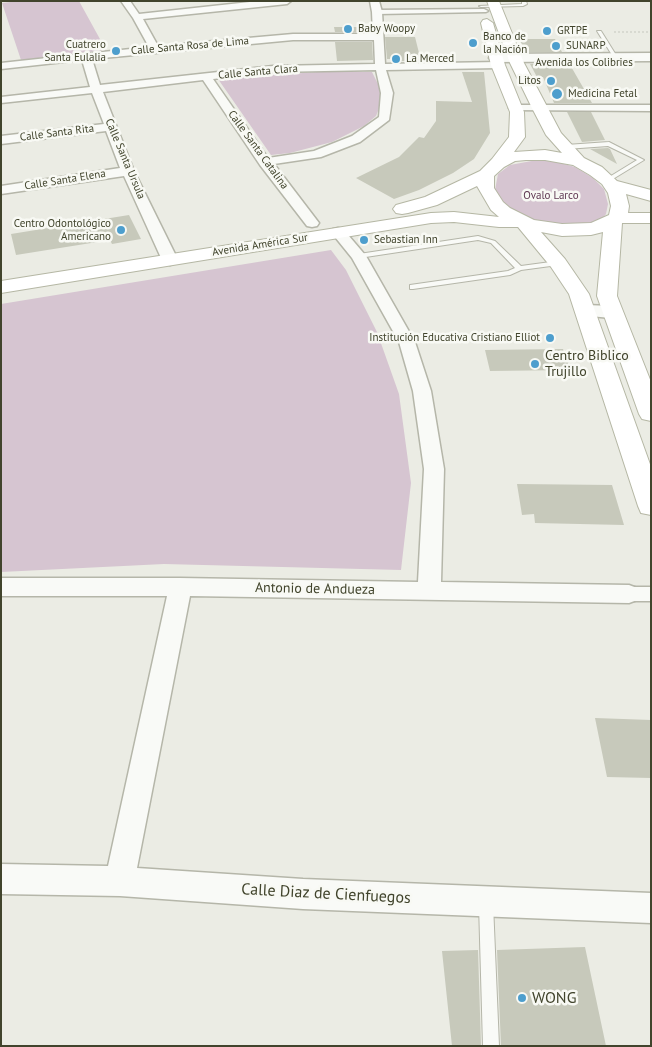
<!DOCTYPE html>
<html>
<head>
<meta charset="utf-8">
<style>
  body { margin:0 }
  #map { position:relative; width:652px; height:1047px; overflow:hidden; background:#ebece4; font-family:"PT Sans",sans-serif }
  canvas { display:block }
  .frame { position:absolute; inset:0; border:2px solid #41442c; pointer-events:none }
</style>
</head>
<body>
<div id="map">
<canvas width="652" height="1047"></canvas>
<div class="frame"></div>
</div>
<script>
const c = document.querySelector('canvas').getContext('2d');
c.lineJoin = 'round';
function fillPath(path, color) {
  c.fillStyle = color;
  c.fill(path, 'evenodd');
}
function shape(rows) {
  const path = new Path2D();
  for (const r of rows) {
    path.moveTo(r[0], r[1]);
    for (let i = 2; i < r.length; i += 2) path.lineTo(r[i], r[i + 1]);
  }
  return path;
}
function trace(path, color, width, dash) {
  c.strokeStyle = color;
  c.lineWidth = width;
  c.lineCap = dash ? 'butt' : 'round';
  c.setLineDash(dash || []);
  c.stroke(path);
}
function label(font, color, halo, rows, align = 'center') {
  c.font = font + ' "PT Sans",sans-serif';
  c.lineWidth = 5;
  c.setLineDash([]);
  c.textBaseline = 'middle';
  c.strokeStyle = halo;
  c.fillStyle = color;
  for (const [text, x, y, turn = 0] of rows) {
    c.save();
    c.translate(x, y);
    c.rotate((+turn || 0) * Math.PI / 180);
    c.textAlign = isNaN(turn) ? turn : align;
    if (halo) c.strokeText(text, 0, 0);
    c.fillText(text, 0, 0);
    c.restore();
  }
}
const green = shape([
  [18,1,79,1,106,50,21,60,2,3],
  [331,71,372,72,384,96,376,116,364,126,332,142,290,153,271,155,218,79],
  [537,160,557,162,575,167,593,178,604,189,608,204,606,214,599,223,561,231,505,209,495,190,498,174,510,165],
  [331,250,346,270,377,332,399,394,411,483,401,570,164,564,1,572,1,304]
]);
const building = shape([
  [334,27,362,27,363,32,335,32],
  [385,37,415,37,421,61,393,61,393,59,387,59],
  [519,39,555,39,562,52,525,52],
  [335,42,372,42,373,60,337,61],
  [569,63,592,103,554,103,543,77,537,77,530,64],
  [462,72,484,72,490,133,474,159,453,173,419,190,394,199,356,178,399,157,419,137,424,138,436,121,436,101,472,102],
  [567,112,591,112,605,140,582,142],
  [608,148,610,149,617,164,590,149],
  [129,215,141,239,112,244,110,240,16,255,11,234],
  [563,349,570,370,490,371,485,350],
  [517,484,612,485,624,525,535,523,534,514,522,515],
  [595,718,651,720,651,778,607,777],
  [585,947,606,1046,501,1046,497,950],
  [478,950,481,1046,452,1046,442,951]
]);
const path = shape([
  [614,32,651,32]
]);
const service = shape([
  [522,1,526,1,527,4,523,6,481,7,479,6,522,4,522,1],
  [597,31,601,31,621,63,617,63,597,31],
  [609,142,644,160,608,182,606,181,606,179,637,160,608,146,566,149,563,147,566,145,609,142],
  [478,236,495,241,521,266,558,261,562,263,558,265,521,270,510,275,413,289,410,289,410,285,508,271,515,268,491,243,478,240,359,258,355,256,359,254,478,236],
  [486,897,491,899,493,904,499,1046,483,1046,479,904,481,899,486,897]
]);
const pedestrian = shape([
  [484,9,488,11,486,12,377,14,373,12,377,10,484,9],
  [629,587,651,587,651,601,629,601,623,599,620,594,623,589,629,587]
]);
const minor = shape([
  [121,1,130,1,139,14,259,1,291,1,287,4,143,19,158,46,293,34,373,34,372,12,370,1,379,1,382,12,385,64,498,62,503,65,498,68,386,70,393,93,389,120,360,142,321,157,274,164,319,223,317,226,312,227,307,226,260,165,203,80,103,92,134,171,178,260,175,263,170,265,165,263,162,260,124,176,1,194,1,186,120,168,106,131,1,144,1,136,104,124,92,93,1,103,1,97,90,87,82,60,1,69,1,63,149,47,133,18,121,1],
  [293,40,374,40,375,64,273,66,100,85,92,59,293,40],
  [376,70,381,93,379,117,352,136,314,151,268,158,213,79,273,72,376,70],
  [515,105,651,105,651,111,511,110,509,108,511,106,515,105],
  [338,228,343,229,366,256,415,342,431,391,444,469,441,582,629,585,637,588,640,594,637,600,629,603,190,596,137,868,303,879,651,893,651,923,303,909,120,896,1,894,1,864,108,866,167,596,1,596,1,578,180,578,418,582,424,469,413,391,399,342,352,258,331,232,333,229,338,228]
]);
const tertiary = shape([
  [651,53,651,61,495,62,489,58,495,54,651,53],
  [586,305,611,306,618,308,621,312,618,316,611,318,579,315,576,311,579,307,586,305]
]);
const primary = shape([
  [487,1,499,1,524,63,561,133,584,158,602,167,617,181,651,190,651,201,626,194,629,206,628,213,651,213,651,223,622,223,617,296,651,382,651,421,642,419,639,414,597,296,603,232,591,235,562,236,541,232,565,259,589,294,651,467,651,515,641,513,638,506,569,294,551,267,518,227,499,227,454,222,431,223,1,293,1,281,431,213,454,212,499,217,491,210,477,186,437,205,408,213,402,214,396,213,393,209,396,205,425,197,480,171,492,159,509,137,510,112,491,65,481,23,483,20,487,19,493,23,505,65,524,112,525,137,514,152,545,150,562,153,546,135,532,108,510,63,487,1],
  [526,160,545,160,573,165,590,175,602,184,608,193,611,206,609,215,591,223,562,224,534,220,510,208,503,202,494,188,494,176,504,167,515,161,526,160]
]);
const markers = [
  [348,29,5,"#4d9ecd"],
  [547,31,5,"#4d9ecd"],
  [473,43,5,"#4d9ecd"],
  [556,46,5,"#4d9ecd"],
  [116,51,5,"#4d9ecd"],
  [396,59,5,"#4d9ecd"],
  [551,81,5,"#4d9ecd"],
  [557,94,6,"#4d9ecd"],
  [121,230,5,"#4d9ecd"],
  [364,240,5,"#4d9ecd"],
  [550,338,5,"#4d9ecd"],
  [535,364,5,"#4d9ecd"],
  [522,998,5,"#4d9ecd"]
];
const farPoinames = [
  ["Baby Woopy",358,29],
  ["GRTPE",557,31],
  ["Banco de",483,37],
  ["la Nación",483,50],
  ["Cuatrero",106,45,"right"],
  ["Santa Eulalia",106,58,"right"],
  ["SUNARP",566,46],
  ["La Merced",406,59],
  ["Litos",541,81,"right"],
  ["Medicina Fetal",568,94],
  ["Centro Odontológico",111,224,"right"],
  ["Americano",111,237,"right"],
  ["Sebastian Inn",374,240],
  ["Institución Educativa Cristiano Elliot",540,338,"right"]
];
const farStreetnames = [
  ["Calle Santa Rosa de Lima",190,46,-5],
  ["Avenida los Colibries",584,63],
  ["Calle Santa Clara",258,72,-5],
  ["Calle Santa Rita",57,133,-7],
  ["Calle Santa Catalina",258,150,54],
  ["Calle Santa Ursula",125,159,67],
  ["Calle Santa Elena",65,180,-9],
  ["Avenida América Sur",260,245,-9]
];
const farParknames = [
  ["Ovalo Larco",551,196]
];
const poiNames = [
  ["Centro Biblico",545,356],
  ["Trujillo",545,372]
];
const streetNames = [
  ["Antonio de Andueza",315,589,1]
];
const nearStreetnames = [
  ["Calle Diaz de Cienfuegos",326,894,3]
];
const nearPoinames = [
  ["WONG",532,998]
];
fillPath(green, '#d6c5d1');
fillPath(building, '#c7c9bb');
trace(service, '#b5b6a9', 2);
trace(pedestrian, '#b5b6a9', 3);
trace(minor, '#b5b6a9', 3);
trace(tertiary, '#b5b6a9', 3);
trace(primary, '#b5b7a4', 2);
trace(path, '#c5c7be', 1, [2, 2]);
fillPath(service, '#f9faf7');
fillPath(pedestrian, '#f9faf7');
fillPath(minor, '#f9faf7');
fillPath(tertiary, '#f9faf7');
fillPath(primary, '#fff');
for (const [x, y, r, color] of markers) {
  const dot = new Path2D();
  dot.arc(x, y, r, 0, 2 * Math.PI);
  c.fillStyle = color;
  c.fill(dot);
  trace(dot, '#f8f9f4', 2);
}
label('11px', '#41442c', '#f8f9f4', farPoinames, 'left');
label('11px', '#41442c', '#f8f9f4', farStreetnames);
label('11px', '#603953', '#f8f9f4', farParknames);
label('14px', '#41442c', '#f8f9f4', poiNames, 'left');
label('14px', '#41442c', '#f8f9f4', streetNames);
label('16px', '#41442c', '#f8f9f4', nearStreetnames);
label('16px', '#41442c', '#f8f9f4', nearPoinames, 'left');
</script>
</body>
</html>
